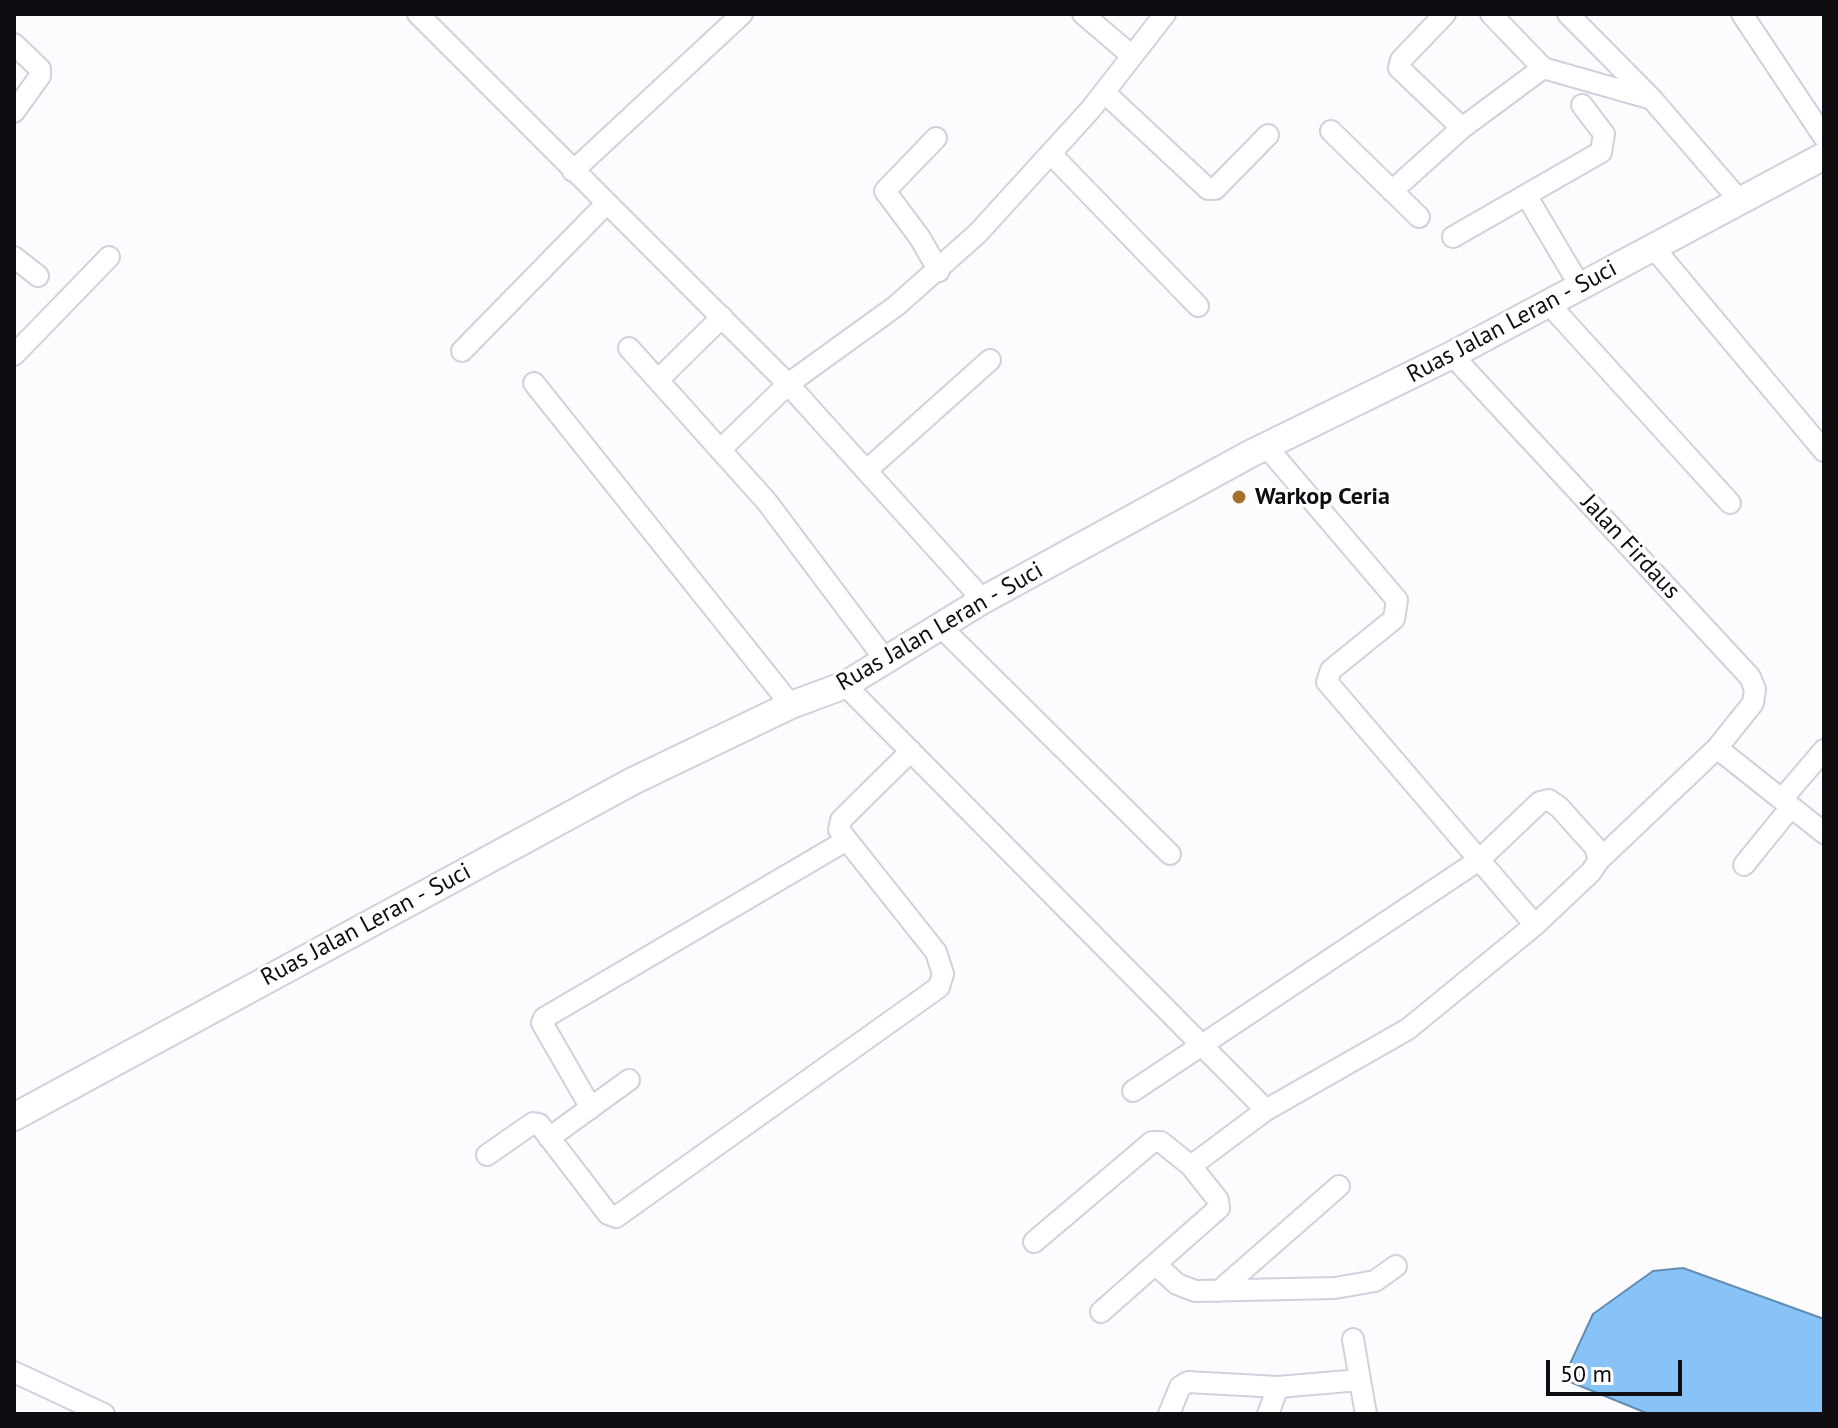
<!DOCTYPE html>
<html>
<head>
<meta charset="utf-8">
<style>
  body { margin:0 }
  #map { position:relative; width:1838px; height:1428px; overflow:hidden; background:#fcfbfe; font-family:"PT Sans",sans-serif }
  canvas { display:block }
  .frame { position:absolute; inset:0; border:16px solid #0f0d12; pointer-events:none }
  .scale { position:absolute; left:1546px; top:1360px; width:136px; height:36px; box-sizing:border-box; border:4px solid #0f0d12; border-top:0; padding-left:10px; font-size:24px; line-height:28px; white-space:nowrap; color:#0f0d12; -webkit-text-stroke:6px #fff; paint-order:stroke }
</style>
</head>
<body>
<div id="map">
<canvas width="1838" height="1428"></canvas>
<div class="frame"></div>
<div class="scale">50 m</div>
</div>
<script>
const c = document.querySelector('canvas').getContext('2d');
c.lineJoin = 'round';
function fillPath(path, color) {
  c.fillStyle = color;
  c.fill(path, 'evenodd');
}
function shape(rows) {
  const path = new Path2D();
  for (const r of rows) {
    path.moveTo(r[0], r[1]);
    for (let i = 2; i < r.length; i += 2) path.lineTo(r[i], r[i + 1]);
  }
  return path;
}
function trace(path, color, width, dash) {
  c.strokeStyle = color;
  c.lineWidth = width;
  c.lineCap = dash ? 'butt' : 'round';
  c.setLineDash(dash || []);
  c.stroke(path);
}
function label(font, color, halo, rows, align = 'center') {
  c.font = font + ' "PT Sans",sans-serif';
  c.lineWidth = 6;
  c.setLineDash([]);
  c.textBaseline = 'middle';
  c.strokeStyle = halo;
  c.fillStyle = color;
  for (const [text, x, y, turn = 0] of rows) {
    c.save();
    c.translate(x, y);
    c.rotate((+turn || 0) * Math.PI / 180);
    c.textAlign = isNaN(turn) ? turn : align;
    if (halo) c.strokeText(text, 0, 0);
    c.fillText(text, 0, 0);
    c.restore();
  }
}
const water = shape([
  [1683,1268,1824,1319,1824,1414,1649,1414,1563,1379,1593,1314,1653,1271,1683,1268]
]);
const minor = shape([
  [418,14,788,384,983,600],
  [1083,14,1131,55],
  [1445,14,1401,60,1399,68,1462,128],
  [1491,14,1543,68],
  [1568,14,1652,99,1740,201],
  [1742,14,1824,137],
  [14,44,40,69,40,76,14,112],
  [1104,92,1208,189,1215,189,1268,135],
  [1331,131,1419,217],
  [936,138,885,191,920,238,939,271],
  [1051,154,1198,306],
  [573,171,742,14],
  [1392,191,1462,128,1543,68,1652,99],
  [1526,195,1580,286],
  [1453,237,1601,152,1604,134,1582,105],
  [1653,247,1824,451],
  [14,257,38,276],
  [1548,303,1730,503],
  [629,348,767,502,884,658],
  [462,351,606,204],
  [14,355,109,257],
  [1452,355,1750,677,1755,689,1753,703,1717,748,1599,860],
  [658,380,722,317],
  [534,383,791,705],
  [1266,446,1397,600,1394,619,1331,670,1327,682,1535,925],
  [720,450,788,384,896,306,978,233,1091,109,1165,14],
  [867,470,990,360],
  [941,627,1170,854],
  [845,685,1266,1110],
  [1717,748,1824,833],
  [1782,799,1824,750],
  [1744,865,1791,807],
  [1133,1091,1479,860,1540,802,1549,800,1559,807,1595,847,1599,860,1591,872,1535,925,1408,1029,1266,1110,1191,1166],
  [591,1108,542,1023,544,1018,847,840],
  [549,1138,629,1080],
  [487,1155,533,1123,539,1124,608,1214,616,1217,939,987,943,974,936,952,839,830,841,820,911,751],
  [1034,1242,1152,1142,1161,1142,1191,1166,1218,1200,1219,1208,1101,1312],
  [1156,1265,1177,1284,1195,1291,1335,1288,1375,1281,1396,1266],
  [1219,1291,1339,1186],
  [1353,1339,1360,1380],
  [14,1372,104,1414],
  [1169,1414,1180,1387,1188,1382,1278,1387,1360,1380,1366,1414],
  [1268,1414,1278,1387]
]);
const major = shape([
  [14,1117,633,781,791,705,845,685,983,600,1250,454,1452,355,1824,156]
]);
const markers = [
  [1239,497,8,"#a57029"]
];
const streetNames = [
  ["Ruas Jalan Leran - Suci",1512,322,-28],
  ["Jalan Firdaus",1630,547,47],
  ["Ruas Jalan Leran - Suci",940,627,-30],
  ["Ruas Jalan Leran - Suci",366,925,-28]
];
const poiNames = [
  ["Warkop Ceria",1255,497]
];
fillPath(water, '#87c3f7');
trace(water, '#638cb2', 2);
trace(minor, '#d3cfdd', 24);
trace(major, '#d3cfdd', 30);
trace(minor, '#fff', 20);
trace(major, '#fff', 26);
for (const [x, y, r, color] of markers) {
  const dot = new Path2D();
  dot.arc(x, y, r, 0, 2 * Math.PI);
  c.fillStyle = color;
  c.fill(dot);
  trace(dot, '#fff', 3);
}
label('24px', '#0f0d12', '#fff', streetNames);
label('bold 24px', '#0f0d12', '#fff', poiNames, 'left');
</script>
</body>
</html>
